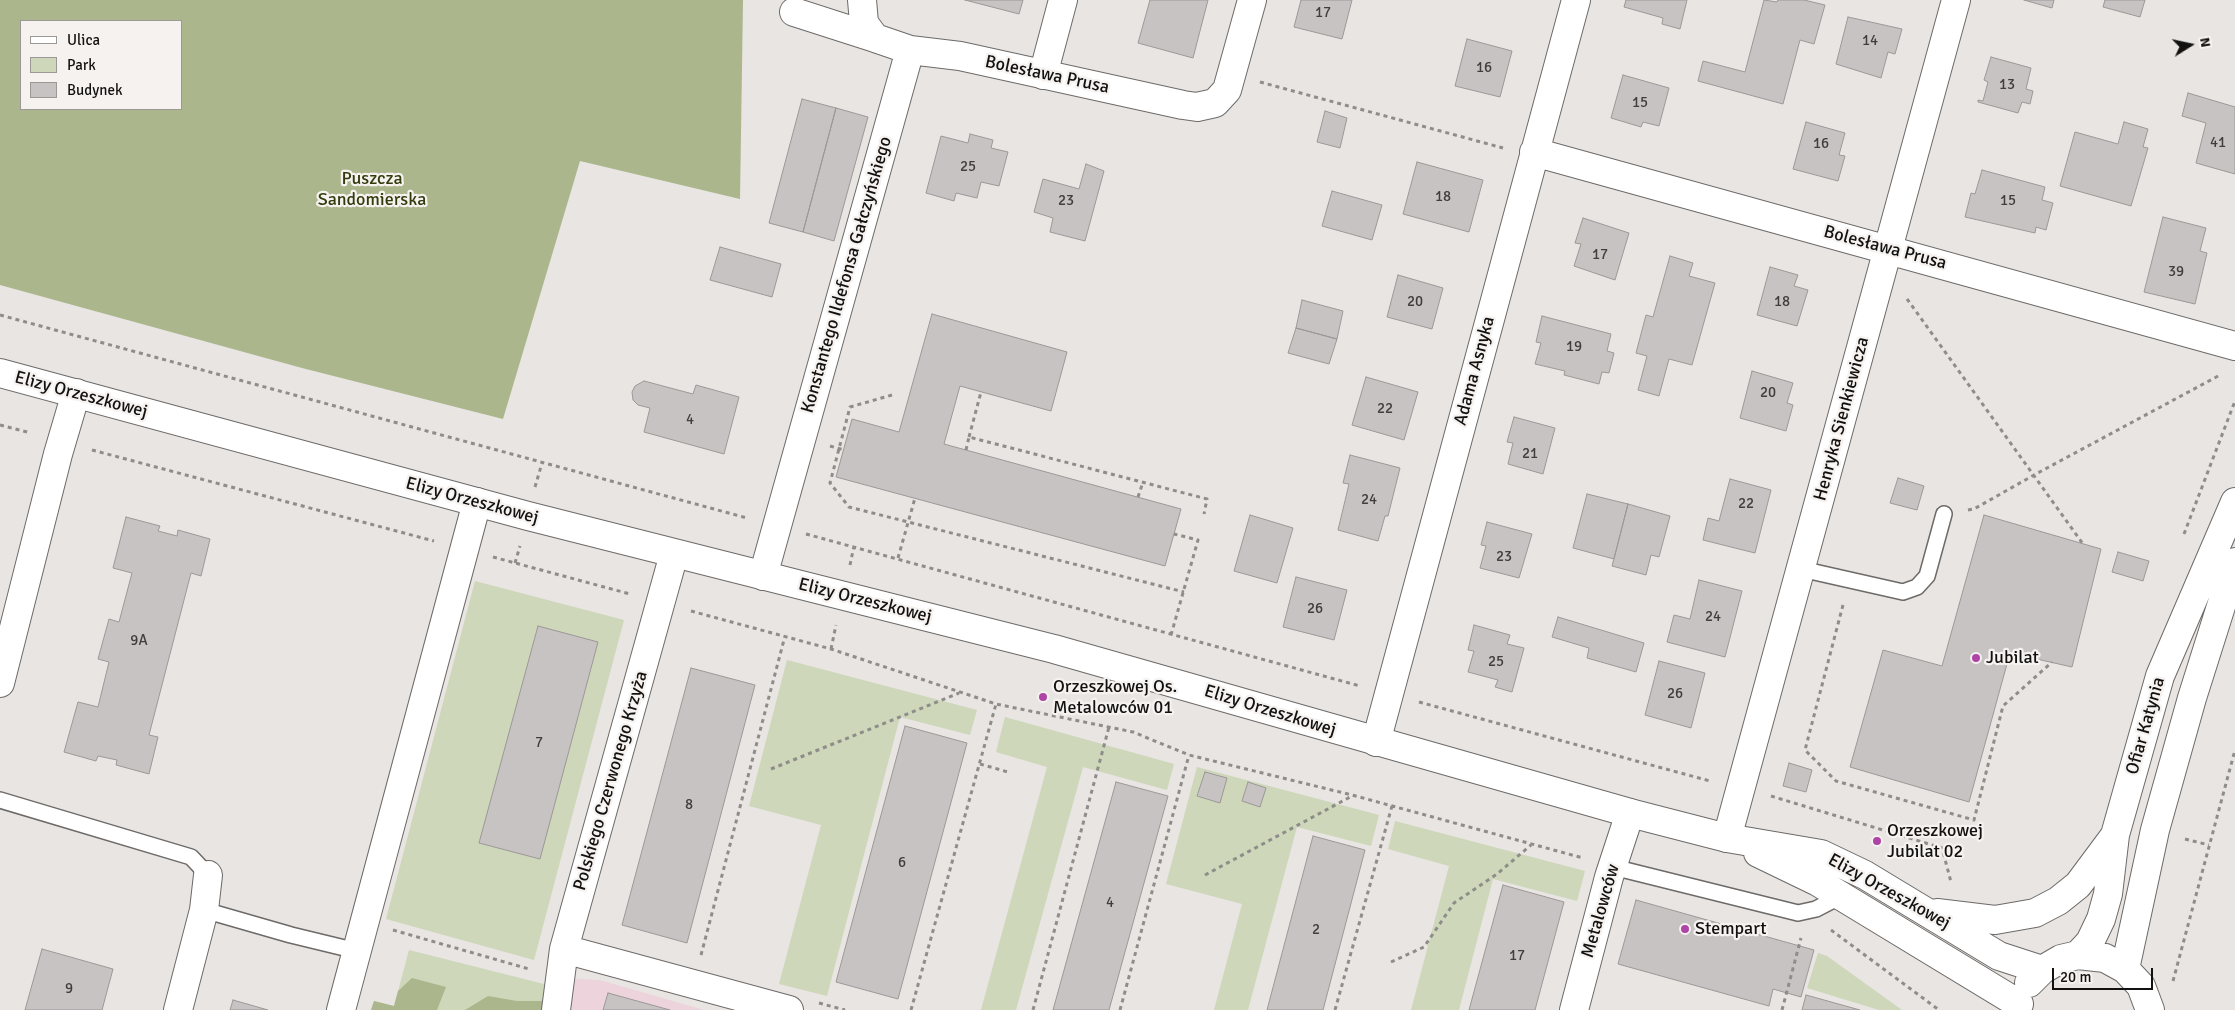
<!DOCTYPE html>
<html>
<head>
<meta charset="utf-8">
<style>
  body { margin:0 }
  #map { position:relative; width:2235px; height:1010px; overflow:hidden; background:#e8e5e2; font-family:Signika,sans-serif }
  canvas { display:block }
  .legend { position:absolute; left:20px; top:20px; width:162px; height:90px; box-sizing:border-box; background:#f6f2f0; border:1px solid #9b9896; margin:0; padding:6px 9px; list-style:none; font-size:15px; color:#121110 }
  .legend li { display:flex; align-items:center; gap:10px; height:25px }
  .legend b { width:25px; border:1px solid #9b9896 }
  .north { position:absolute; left:2165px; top:20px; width:50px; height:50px; -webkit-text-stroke:4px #f6f2f0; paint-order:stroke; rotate:80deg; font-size:14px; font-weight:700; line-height:20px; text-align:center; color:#121110 }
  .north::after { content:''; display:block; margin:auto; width:18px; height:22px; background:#121110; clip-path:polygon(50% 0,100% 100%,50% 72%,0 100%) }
  .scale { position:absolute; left:2052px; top:968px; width:101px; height:22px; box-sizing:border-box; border:2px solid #121110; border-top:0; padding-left:6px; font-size:15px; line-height:18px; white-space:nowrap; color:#121110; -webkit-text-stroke:4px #f6f2f0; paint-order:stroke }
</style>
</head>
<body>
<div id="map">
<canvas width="2235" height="1010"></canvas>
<ul class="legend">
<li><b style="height:6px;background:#fff"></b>Ulica</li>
<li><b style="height:14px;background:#ced7b9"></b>Park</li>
<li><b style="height:14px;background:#c8c3c3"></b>Budynek</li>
</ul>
<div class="north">N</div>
<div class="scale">20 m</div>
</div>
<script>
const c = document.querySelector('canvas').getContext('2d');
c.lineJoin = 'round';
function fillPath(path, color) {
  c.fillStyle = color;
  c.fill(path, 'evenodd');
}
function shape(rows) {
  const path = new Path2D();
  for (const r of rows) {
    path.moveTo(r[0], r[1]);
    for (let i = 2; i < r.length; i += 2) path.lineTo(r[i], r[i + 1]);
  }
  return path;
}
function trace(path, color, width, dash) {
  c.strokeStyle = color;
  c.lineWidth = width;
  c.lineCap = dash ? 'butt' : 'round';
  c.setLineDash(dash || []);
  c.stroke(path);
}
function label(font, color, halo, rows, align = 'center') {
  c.font = font + ' Signika,sans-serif';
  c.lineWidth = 4.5;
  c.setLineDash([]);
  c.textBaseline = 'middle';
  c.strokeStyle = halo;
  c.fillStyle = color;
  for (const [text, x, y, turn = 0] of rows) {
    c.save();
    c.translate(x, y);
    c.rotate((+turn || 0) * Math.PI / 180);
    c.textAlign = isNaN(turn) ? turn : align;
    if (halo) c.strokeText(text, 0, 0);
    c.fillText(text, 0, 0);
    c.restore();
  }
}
const industrial = shape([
  [560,978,600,980,704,1010,556,1010]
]);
const green = shape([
  [475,581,624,620,534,960,386,919],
  [787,660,977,710,970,735,900,717,827,996,779,984,821,825,749,806],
  [1005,717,1174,764,1167,790,1083,767,1016,1010,981,1010,1047,767,996,752],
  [1197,767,1379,815,1371,846,1297,827,1248,1010,1214,1010,1242,904,1166,884],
  [1395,821,1585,871,1577,901,1493,879,1459,1010,1411,1010,1449,866,1388,849],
  [409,950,548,985,544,1010,371,1010,374,1001,394,1006],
  [1818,953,1827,956,1902,1010,1879,1010,1807,988]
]);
const forest = shape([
  [0,0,743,0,740,199,580,161,503,419,302,368,0,285],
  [181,21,181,109,21,109,21,21],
  [412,978,446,987,437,1010,371,1010,374,1001,394,1006,398,991],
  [488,996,517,1001,545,1001,544,1010,465,1010]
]);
const building = shape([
  [965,0,1023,0,1019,14,965,0],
  [1150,0,1208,0,1193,58,1138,43,1150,0],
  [1301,0,1352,0,1342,39,1294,27,1301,0],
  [1626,0,1687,0,1680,29,1662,24,1663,18,1624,7,1626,0],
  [1764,0,1777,2,1778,0,1804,0,1825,5,1814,44,1800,40,1783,104,1698,81,1703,61,1745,72,1764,0],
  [2024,0,2054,0,2052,8,2024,0],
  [2105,0,2145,0,2140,17,2103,7,2105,0],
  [1848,17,1902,29,1895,54,1888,52,1881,78,1836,64,1848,17],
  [1467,39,1512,51,1500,97,1455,86,1467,39],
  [1991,57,2031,68,2026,89,2033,91,2030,104,2022,102,2018,113,1978,102,1978,100,1983,101,1988,82,1984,80,1991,57],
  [1623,75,1669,88,1659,126,1643,122,1641,127,1611,118,1623,75],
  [2188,93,2235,107,2235,174,2196,163,2206,123,2182,116,2188,93],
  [802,99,836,108,803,232,769,223,802,99],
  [836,108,868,117,834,241,803,232,836,108],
  [1325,111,1347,118,1340,148,1317,142,1325,111],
  [1806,122,1845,133,1839,155,1845,156,1838,181,1793,169,1806,122],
  [2124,122,2148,129,2143,147,2148,148,2131,206,2060,186,2075,132,2118,144,2124,122],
  [970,134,993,140,991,148,1008,152,999,186,981,182,977,198,956,193,954,201,926,193,941,136,968,143,970,134],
  [1417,162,1483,180,1469,232,1403,214,1417,162],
  [1086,164,1104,171,1085,241,1050,232,1053,218,1034,212,1043,179,1079,189,1086,164],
  [1982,170,2045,187,2042,200,2053,203,2046,230,2036,227,2035,233,1965,217,1971,193,1975,194,1982,170],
  [1332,191,1382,205,1372,240,1322,226,1332,191],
  [2163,217,2206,228,2200,251,2207,253,2195,304,2144,292,2163,217],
  [1583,218,1629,233,1615,280,1574,266,1581,244,1575,243,1583,218],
  [720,247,781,264,772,297,710,280,720,247],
  [1670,256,1693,263,1689,276,1715,283,1692,365,1669,359,1659,396,1638,390,1647,356,1636,353,1646,315,1653,317,1670,256],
  [1770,267,1798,275,1794,286,1808,290,1797,326,1757,315,1770,267],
  [1398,275,1443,288,1432,329,1387,317,1398,275],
  [1302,300,1343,311,1337,339,1296,328,1302,300],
  [932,314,1067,352,1051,411,960,386,944,444,1181,509,1165,566,836,477,852,419,899,432,932,314],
  [1542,316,1611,334,1607,351,1614,353,1609,373,1602,372,1599,384,1564,375,1565,371,1535,364,1541,343,1536,342,1542,316],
  [1296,328,1337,339,1329,364,1288,353,1296,328],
  [1752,371,1793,383,1787,403,1793,405,1786,431,1740,418,1752,371],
  [1366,377,1418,392,1404,440,1352,425,1366,377],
  [644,381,693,394,696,385,739,397,724,454,644,432,650,408,638,405,633,400,632,392,635,386,644,381],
  [1514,417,1555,428,1543,474,1508,464,1513,443,1507,442,1514,417],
  [1350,455,1400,468,1388,516,1385,516,1378,541,1338,530,1349,484,1343,483,1350,455],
  [1898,478,1924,486,1917,510,1890,503,1898,478],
  [1730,479,1771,490,1755,553,1703,540,1708,518,1719,521,1730,479],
  [1587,494,1628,504,1614,559,1573,548,1587,494],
  [1628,504,1670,516,1659,557,1651,555,1646,575,1612,566,1628,504],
  [1250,515,1293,528,1277,583,1234,571,1250,515],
  [1984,515,2101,549,2072,667,2010,653,1969,802,1850,767,1883,650,1942,666,1984,515],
  [126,517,160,526,158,531,177,536,178,530,210,539,201,576,191,573,149,735,158,737,149,774,116,765,117,760,98,756,96,761,64,752,78,702,98,707,109,662,98,659,109,619,119,622,132,573,113,568,126,517],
  [1487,522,1532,534,1519,578,1480,568,1486,546,1481,545,1487,522],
  [2118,552,2149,561,2143,581,2112,572,2118,552],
  [1296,577,1347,590,1334,640,1283,627,1296,577],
  [1699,580,1742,591,1725,657,1667,642,1674,615,1690,619,1699,580],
  [1558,617,1644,643,1636,672,1587,658,1589,648,1552,637,1558,617],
  [1474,625,1510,635,1507,644,1524,648,1512,692,1495,687,1498,680,1468,672,1474,651,1468,650,1474,625],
  [538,626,598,642,540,859,479,843,538,626],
  [1659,661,1705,673,1691,728,1645,715,1659,661],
  [691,668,755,685,687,943,622,925,691,668],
  [905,726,967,743,898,999,836,982,905,726],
  [1789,763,1812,770,1806,792,1783,786,1789,763],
  [1205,772,1227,778,1220,803,1197,796,1205,772],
  [1116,782,1168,796,1109,1010,1053,1010,1116,782],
  [1248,782,1266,788,1260,807,1242,801,1248,782],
  [1313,836,1365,850,1323,1010,1267,1010,1313,836],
  [1503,885,1564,902,1535,1010,1469,1010,1503,885],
  [1636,900,1814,950,1801,997,1773,989,1769,1006,1618,964,1636,900],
  [42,949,113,969,102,1010,25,1010,42,949],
  [608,993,670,1010,603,1010,608,993],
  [1806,995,1860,1010,1802,1010,1806,995],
  [233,1000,268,1010,230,1010,233,1000]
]);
const path = shape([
  [1260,82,1503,148],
  [1907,299,2083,544],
  [0,315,747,518],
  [892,395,850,407,830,483,849,507,1184,592],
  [0,425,31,433],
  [969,437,981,392],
  [830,446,844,450],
  [92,450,434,541],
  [966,450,969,437,1207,499,1204,514],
  [535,487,542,463],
  [1138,497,1143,482],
  [1968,510,1974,509,2034,475,2220,375],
  [806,534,1360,686],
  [2184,534,2235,401],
  [493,557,630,594],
  [898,558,915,498],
  [515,563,520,546],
  [850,565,854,546],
  [1843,605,1805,750,1836,781,1974,820,2003,706,2052,662],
  [691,611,831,649,996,704,1133,732,1189,755,1352,795,1583,858],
  [1171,635,1198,540,1174,534],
  [831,649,836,625],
  [1419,702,1710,781],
  [980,764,1008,772],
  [771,769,959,693],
  [1771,796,1942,848,1951,882],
  [2185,839,2209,845],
  [1205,875,1352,796],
  [393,930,529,969],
  [1831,930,1939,1010],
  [701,955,785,636],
  [1391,962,1424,947,1454,903,1497,874,1531,845],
  [2173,981,2235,750],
  [819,1003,845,1010],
  [911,1010,996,704],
  [1033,1010,1109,727],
  [1120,1010,1189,755],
  [1335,1010,1392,806],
  [1782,1010,1801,938]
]);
const service = shape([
  [1801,569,1903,592,1917,587,1927,576,1944,514],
  [0,800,191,857,208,875],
  [1613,867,1798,913,1816,909,1841,896],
  [204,910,291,935,357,951]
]);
const minor = shape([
  [862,0,864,23,875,38,910,50,960,56,1183,105,1197,107,1215,103,1227,90,1252,0],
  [794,12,875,38],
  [1043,75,1063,0],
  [1534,152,2235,346],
  [763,576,910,50],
  [0,683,58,454,76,393],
  [1376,742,1576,0],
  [1727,838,1956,0],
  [564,949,789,1010],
  [178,1010,204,910,208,875],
  [341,1010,477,502],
  [556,1010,564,949,674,554],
  [1574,1010,1609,877,1630,813]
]);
const tertiary = shape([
  [0,373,528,516,1054,649,1630,813,1727,838,1821,854,1865,875,1999,956,2042,970],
  [1758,853,1818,882,2019,1004],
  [1937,913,1995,920,2035,913,2058,901,2078,885,2113,838],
  [2078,955,2090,942,2101,919,2108,894,2115,835,2160,676,2235,502],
  [2125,969,2155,830,2192,698,2235,562],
  [2029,983,2042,970,2061,959,2078,955,2105,958,2125,969,2141,986,2150,1010]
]);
const markers = [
  [1976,658,5,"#ad44a6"],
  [1043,697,5,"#ad44a6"],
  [1877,841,5,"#ad44a6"],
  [1685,929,5,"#ad44a6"]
];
const numberNames = [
  ["17",1323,13],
  ["14",1870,41],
  ["16",1484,68],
  ["13",2007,85],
  ["15",1640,103],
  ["41",2218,143],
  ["16",1821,144],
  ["25",968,167],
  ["18",1443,197],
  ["23",1066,201],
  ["15",2008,201],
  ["17",1600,255],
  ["39",2176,272],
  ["20",1415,302],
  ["18",1782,302],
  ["19",1574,347],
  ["20",1768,393],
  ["22",1385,409],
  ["4",690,420],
  ["21",1530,454],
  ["24",1369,500],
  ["22",1746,504],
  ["23",1504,557],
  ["26",1315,609],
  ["24",1713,617],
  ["9A",139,641],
  ["25",1496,662],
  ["26",1675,694],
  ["7",539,743],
  ["8",689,805],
  ["6",902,863],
  ["4",1110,903],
  ["2",1316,930],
  ["17",1517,956],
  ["9",69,989]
];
const streetNames = [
  ["Bolesława Prusa",1047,75,12],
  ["Bolesława Prusa",1885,248,15],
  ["Konstantego Ildefonsa Gałczyńskiego",847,275,-74],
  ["Adama Asnyka",1475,371,-75],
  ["Elizy Orzeszkowej",81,395,15],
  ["Henryka Sienkiewicza",1842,419,-75],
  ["Elizy Orzeszkowej",472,501,15],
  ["Elizy Orzeszkowej",865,601,14],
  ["Elizy Orzeszkowej",1270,711,17],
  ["Ofiar Katynia",2146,726,-74],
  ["Polskiego Czerwonego Krzyża",611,781,-74],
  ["Elizy Orzeszkowej",1889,892,29],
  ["Metalowców",1601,911,-74]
];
const parkNames = [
  ["Puszcza",372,179],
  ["Sandomierska",372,200]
];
const poiNames = [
  ["Jubilat",1986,658],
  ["Orzeszkowej Os.",1053,687],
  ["Metalowców 01",1053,708],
  ["Orzeszkowej",1887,831],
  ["Jubilat 02",1887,852],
  ["Stempart",1695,929]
];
fillPath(industrial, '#edd4dc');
fillPath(green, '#ced7b9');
fillPath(forest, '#abb68d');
fillPath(building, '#c8c3c3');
trace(building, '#9c9897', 1);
trace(service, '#6d6a68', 18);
trace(minor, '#6d6a68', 30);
trace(tertiary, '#6d6a68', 30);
trace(path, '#8f8d8a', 3, [4, 4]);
trace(service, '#fff', 15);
trace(minor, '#fff', 28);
trace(tertiary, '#fff', 28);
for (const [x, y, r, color] of markers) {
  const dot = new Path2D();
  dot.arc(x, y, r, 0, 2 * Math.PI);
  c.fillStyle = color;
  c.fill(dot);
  trace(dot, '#f6f2f0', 2);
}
label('15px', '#403e3d', null, numberNames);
label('18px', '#121110', '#f6f2f0', streetNames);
label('18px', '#313b0b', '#f6f2f0', parkNames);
label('18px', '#121110', '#f6f2f0', poiNames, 'left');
</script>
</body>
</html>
